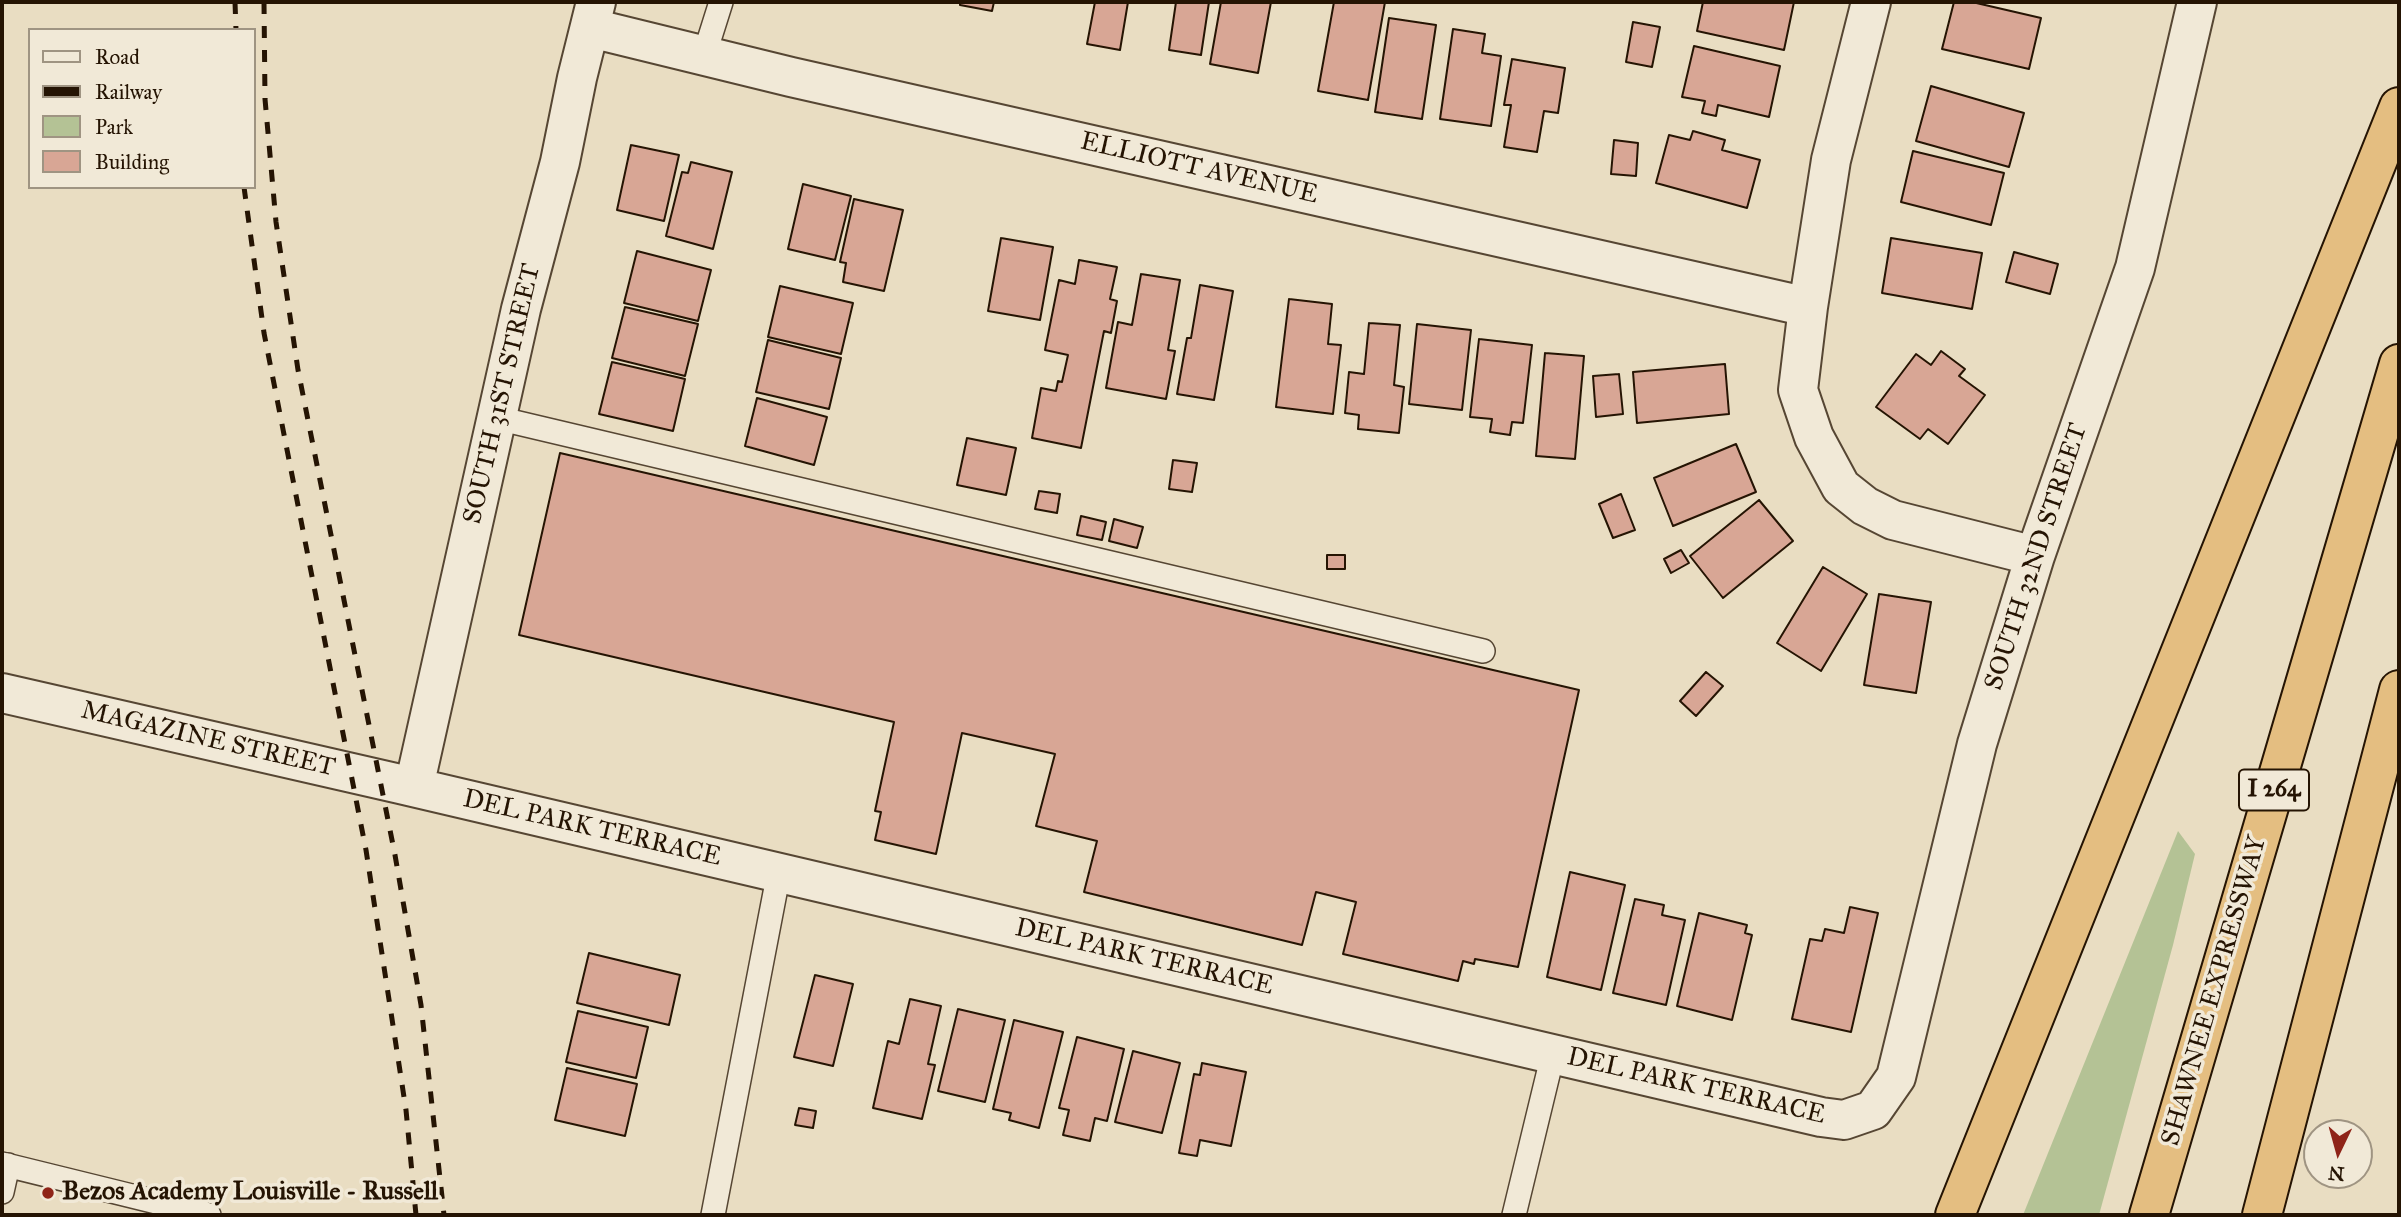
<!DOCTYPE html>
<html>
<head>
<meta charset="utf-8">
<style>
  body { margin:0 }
  #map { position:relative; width:2401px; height:1217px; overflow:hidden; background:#e9ddc2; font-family:"IM FELL Great Primer",serif }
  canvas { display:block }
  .frame { position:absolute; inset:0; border:4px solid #251403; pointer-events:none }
  .legend { position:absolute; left:28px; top:28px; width:228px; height:161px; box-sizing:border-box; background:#f1e9d7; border:2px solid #9f9482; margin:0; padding:9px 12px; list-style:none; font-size:21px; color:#251403 }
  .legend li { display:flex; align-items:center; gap:14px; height:35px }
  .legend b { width:35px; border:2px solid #9f9482 }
  .north { position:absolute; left:2303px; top:1119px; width:70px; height:70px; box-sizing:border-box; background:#f1e9d7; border:2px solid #9f9482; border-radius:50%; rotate:185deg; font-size:19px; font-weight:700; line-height:28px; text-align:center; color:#251403 }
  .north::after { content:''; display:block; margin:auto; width:24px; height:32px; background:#8f2418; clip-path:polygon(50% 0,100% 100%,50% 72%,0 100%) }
</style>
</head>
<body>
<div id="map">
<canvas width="2401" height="1217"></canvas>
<div class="frame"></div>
<ul class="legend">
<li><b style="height:9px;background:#f1e9d7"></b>Road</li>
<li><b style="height:9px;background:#251403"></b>Railway</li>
<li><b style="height:19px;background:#b4c295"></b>Park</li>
<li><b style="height:19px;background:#d8a695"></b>Building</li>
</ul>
<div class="north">N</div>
</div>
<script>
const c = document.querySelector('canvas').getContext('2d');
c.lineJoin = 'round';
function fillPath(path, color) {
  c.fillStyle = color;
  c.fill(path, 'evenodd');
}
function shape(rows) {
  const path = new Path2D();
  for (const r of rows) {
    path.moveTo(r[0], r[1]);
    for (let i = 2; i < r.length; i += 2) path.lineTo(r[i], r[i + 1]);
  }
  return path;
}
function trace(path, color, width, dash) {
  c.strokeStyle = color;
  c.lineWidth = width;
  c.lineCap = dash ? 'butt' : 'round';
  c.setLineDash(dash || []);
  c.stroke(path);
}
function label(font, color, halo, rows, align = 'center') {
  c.font = font + ' "IM FELL Great Primer",serif';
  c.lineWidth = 7;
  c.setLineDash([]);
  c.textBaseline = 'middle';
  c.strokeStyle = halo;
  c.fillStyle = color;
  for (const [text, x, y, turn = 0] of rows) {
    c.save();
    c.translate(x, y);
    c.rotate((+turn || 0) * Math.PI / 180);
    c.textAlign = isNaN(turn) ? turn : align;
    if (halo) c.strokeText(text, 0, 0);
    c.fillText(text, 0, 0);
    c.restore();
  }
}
const green = shape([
  [2178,831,2195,854,2173,945,2099,1215,2023,1215]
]);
const building = shape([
  [960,2,994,2,992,11,960,5,960,2],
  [1095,2,1128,2,1120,50,1087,44,1095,2],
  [1176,2,1209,2,1201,55,1169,50,1176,2],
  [1221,2,1271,2,1258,73,1210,64,1221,2],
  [1334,2,1385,2,1368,100,1318,91,1334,2],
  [1703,2,1794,2,1784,50,1697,31,1703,2],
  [1954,2,1972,2,2041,18,2029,69,1942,49,1954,2],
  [1389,18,1436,25,1422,119,1375,112,1389,18],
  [1633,22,1660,27,1652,67,1626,62,1633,22],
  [1453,29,1485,34,1482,53,1501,56,1491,126,1440,119,1453,29],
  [1694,46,1780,66,1769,117,1718,105,1716,116,1702,113,1705,101,1682,97,1694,46],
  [1512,59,1565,68,1558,113,1544,111,1537,152,1504,147,1511,105,1504,105,1512,59],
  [1931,86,2024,113,2009,167,1916,141,1931,86],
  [1693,131,1725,140,1722,150,1760,160,1747,208,1656,183,1669,135,1690,140,1693,131],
  [1614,140,1638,143,1636,176,1611,174,1614,140],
  [631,145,679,155,664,221,617,210,631,145],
  [1913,151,2004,173,1991,225,1901,202,1913,151],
  [691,162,732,172,713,249,666,236,682,172,688,173,691,162],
  [803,184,851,196,835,260,788,249,803,184],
  [854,199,903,210,884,291,843,282,846,263,840,262,854,199],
  [1001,238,1053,247,1040,320,988,311,1001,238],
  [1891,238,1982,253,1972,309,1882,293,1891,238],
  [637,251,711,270,698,321,624,303,637,251],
  [2014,252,2058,264,2050,294,2006,282,2014,252],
  [1079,260,1117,267,1110,299,1117,301,1111,333,1104,331,1081,448,1032,438,1041,388,1056,391,1058,381,1062,382,1068,355,1045,350,1059,280,1075,284,1079,260],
  [1141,274,1180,280,1168,350,1175,351,1166,399,1106,388,1118,322,1132,325,1141,274],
  [1200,285,1233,291,1214,400,1177,394,1187,338,1191,338,1200,285],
  [780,286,853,303,841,354,768,337,780,286],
  [1289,299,1332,304,1328,344,1341,345,1333,414,1276,407,1289,299],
  [625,307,698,324,685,376,612,358,625,307],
  [1369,323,1400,325,1394,385,1404,387,1399,433,1358,429,1359,415,1345,413,1349,372,1364,374,1369,323],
  [1417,324,1471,330,1462,410,1409,404,1417,324],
  [1479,339,1532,345,1523,423,1512,422,1510,435,1490,432,1492,419,1470,417,1479,339],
  [768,340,841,358,829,409,756,392,768,340],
  [1941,351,1965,369,1959,376,1985,395,1948,444,1928,429,1920,439,1876,407,1916,354,1931,365,1941,351],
  [1545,353,1584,356,1575,459,1536,456,1545,353],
  [612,362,685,379,673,431,599,414,612,362],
  [1725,364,1729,414,1637,423,1633,372,1725,364],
  [1619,374,1623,414,1596,417,1593,376,1619,374],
  [757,398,827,417,814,465,745,446,757,398],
  [967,438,1016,448,1006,495,957,485,967,438],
  [1736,444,1756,492,1673,526,1654,478,1736,444],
  [560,453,1579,690,1518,967,1475,959,1474,964,1463,961,1458,981,1343,954,1356,902,1316,892,1302,945,1084,892,1097,841,1036,826,1055,754,962,733,936,854,875,840,881,812,875,811,894,722,519,635,560,453],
  [1173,460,1197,463,1192,492,1169,489,1173,460],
  [1039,491,1060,494,1057,513,1035,509,1039,491],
  [1621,494,1635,530,1613,538,1599,504,1621,494],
  [1759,500,1793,541,1723,598,1690,556,1759,500],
  [1081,516,1106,522,1102,540,1077,535,1081,516],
  [1114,519,1143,527,1137,548,1109,541,1114,519],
  [1681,550,1689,563,1671,573,1664,559,1681,550],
  [1327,555,1345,555,1345,569,1327,569,1327,555],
  [1823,567,1867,594,1821,671,1777,643,1823,567],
  [1879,594,1931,602,1916,693,1864,685,1879,594],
  [1706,672,1723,686,1696,716,1680,701,1706,672],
  [1570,872,1625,885,1601,990,1547,977,1570,872],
  [1635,899,1664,905,1662,915,1685,920,1666,1005,1613,993,1635,899],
  [1850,907,1878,913,1851,1032,1792,1019,1810,939,1822,941,1825,929,1844,933,1850,907],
  [1699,913,1747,925,1745,933,1752,935,1732,1020,1677,1006,1699,913],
  [589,953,680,975,669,1025,577,1003,589,953],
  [815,975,853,984,833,1066,794,1057,815,975],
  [910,999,941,1006,928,1064,935,1065,922,1119,873,1108,888,1041,899,1044,910,999],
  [958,1009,1005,1020,985,1102,938,1091,958,1009],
  [578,1011,648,1027,636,1078,566,1062,578,1011],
  [1014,1020,1063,1032,1039,1128,1009,1120,1011,1113,993,1109,1014,1020],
  [1077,1037,1124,1049,1107,1121,1095,1118,1090,1141,1063,1135,1069,1110,1059,1108,1077,1037],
  [1133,1051,1180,1063,1162,1133,1115,1122,1133,1051],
  [1202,1063,1246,1072,1231,1146,1200,1140,1197,1156,1179,1153,1194,1074,1200,1075,1202,1063],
  [567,1068,637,1084,625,1136,555,1120,567,1068],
  [799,1108,816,1111,813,1128,795,1125,799,1108]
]);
const service = shape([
  [704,56,721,2],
  [497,418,1483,651],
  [2,1164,209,1215],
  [2,1192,8,1165],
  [713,1215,779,872],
  [1514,1215,1553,1054]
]);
const minor = shape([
  [1871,2,1831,160,1808,307,1798,390,1814,437,1841,487,1865,506,1893,520,2035,556],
  [591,28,791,77,1808,307],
  [2,693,400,784,1821,1117,1844,1120,1873,1110,1896,1077,1977,744,2035,556,2135,268,2197,2],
  [414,787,521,309,560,162,577,78,596,2]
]);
const motorway = shape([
  [1955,1215,2399,107],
  [2149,1215,2399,364],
  [2262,1215,2399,690]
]);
const rail = shape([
  [235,2,236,30],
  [264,2,265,99,276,222,298,370,395,855,421,1005,444,1215],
  [244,187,264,333,366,850,406,1110,416,1215]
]);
const markers = [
  [48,1193,7,"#8f2418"]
];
const shields = [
  [2274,790,70]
];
const shieldNames = [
  ["I 264",2274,790]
];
const streetNames = [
  ["ELLIOTT AVENUE",1199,169,13],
  ["SOUTH 31ST STREET",503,394,-77],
  ["SOUTH 32ND STREET",2037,557,-72],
  ["MAGAZINE STREET",208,740,13],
  ["DEL PARK TERRACE",592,829,13],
  ["DEL PARK TERRACE",1144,958,13],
  ["SHAWNEE EXPRESSWAY",2215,991,-74],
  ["DEL PARK TERRACE",1696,1087,13]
];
const poiNames = [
  ["Bezos Academy Louisville - Russell",62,1193]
];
fillPath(green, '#b4c295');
fillPath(building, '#d8a695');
trace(building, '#251403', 2);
trace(service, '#564633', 26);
trace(minor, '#564633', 42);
trace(motorway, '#251403', 42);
trace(service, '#f1e9d7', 23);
trace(minor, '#f1e9d7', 38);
trace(motorway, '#e4be81', 38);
trace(rail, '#251403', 5, [12, 12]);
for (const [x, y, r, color] of markers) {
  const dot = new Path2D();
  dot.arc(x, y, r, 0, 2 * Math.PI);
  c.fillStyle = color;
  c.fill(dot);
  trace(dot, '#f1e9d7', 2.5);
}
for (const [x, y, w] of shields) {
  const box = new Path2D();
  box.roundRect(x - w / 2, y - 20.5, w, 41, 5);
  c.fillStyle = '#f1e9d7';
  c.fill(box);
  trace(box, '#251403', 2);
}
label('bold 24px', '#251403', null, shieldNames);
label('26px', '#251403', '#f1e9d7', streetNames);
label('bold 26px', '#251403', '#f1e9d7', poiNames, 'left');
</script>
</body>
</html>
